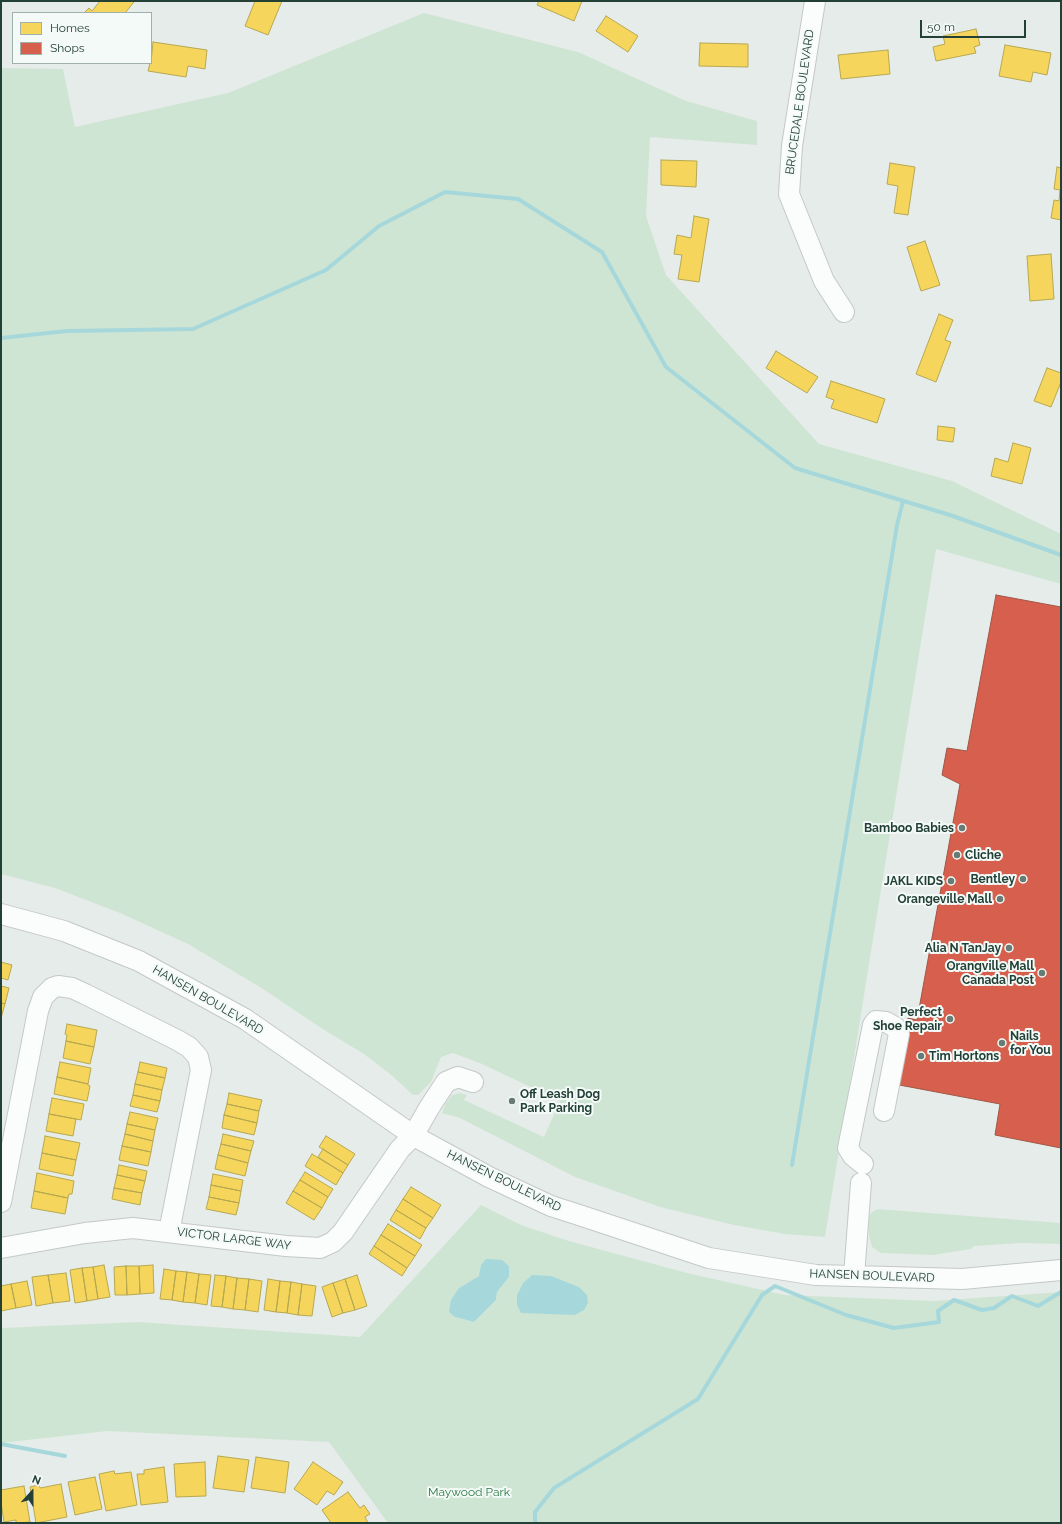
<!DOCTYPE html>
<html>
<head>
<meta charset="utf-8">
<style>
  body { margin:0 }
  #map { position:relative; width:1062px; height:1524px; overflow:hidden; background:#e6ece9; font-family:Raleway,sans-serif }
  canvas { display:block }
  .frame { position:absolute; inset:0; border:2px solid #224036; pointer-events:none }
  .legend { position:absolute; left:12px; top:12px; width:140px; height:52px; box-sizing:border-box; background:#f4faf7; border:1px solid #a0b0aa; margin:0; padding:5px 7px; list-style:none; font-size:12px; color:#224036 }
  .legend li { display:flex; align-items:center; gap:8px; height:20px }
  .legend b { width:20px; border:1px solid #a0b0aa }
  .north { position:absolute; left:12px; top:1472px; width:40px; height:40px; -webkit-text-stroke:3px #f4faf7; paint-order:stroke; rotate:21deg; font-size:11px; font-weight:700; line-height:16px; text-align:center; color:#224036 }
  .north::after { content:''; display:block; margin:auto; width:14px; height:18px; background:#224036; clip-path:polygon(50% 0,100% 100%,50% 72%,0 100%) }
  .scale { position:absolute; left:920px; top:20px; width:106px; height:18px; box-sizing:border-box; border:2px solid #224036; border-top:0; padding-left:5px; font-size:12px; line-height:14px; white-space:nowrap; color:#224036; -webkit-text-stroke:3px #f4faf7; paint-order:stroke }
</style>
</head>
<body>
<div id="map">
<canvas width="1062" height="1524"></canvas>
<div class="frame"></div>
<ul class="legend">
<li><b style="height:11px;background:#f6d55c"></b>Homes</li>
<li><b style="height:11px;background:#d6604d"></b>Shops</li>
</ul>
<div class="north">N</div>
<div class="scale">50 m</div>
</div>
<script>
const c = document.querySelector('canvas').getContext('2d');
c.lineJoin = 'round';
function fillPath(path, color) {
  c.fillStyle = color;
  c.fill(path, 'evenodd');
}
function shape(rows) {
  const path = new Path2D();
  for (const r of rows) {
    path.moveTo(r[0], r[1]);
    for (let i = 2; i < r.length; i += 2) path.lineTo(r[i], r[i + 1]);
  }
  return path;
}
function trace(path, color, width, dash) {
  c.strokeStyle = color;
  c.lineWidth = width;
  c.lineCap = dash ? 'butt' : 'round';
  c.setLineDash(dash || []);
  c.stroke(path);
}
function label(font, color, halo, rows, align = 'center') {
  c.font = font + ' Raleway,sans-serif';
  c.lineWidth = 4;
  c.setLineDash([]);
  c.textBaseline = 'middle';
  c.strokeStyle = halo;
  c.fillStyle = color;
  for (const [text, x, y, turn = 0] of rows) {
    c.save();
    c.translate(x, y);
    c.rotate((+turn || 0) * Math.PI / 180);
    c.textAlign = isNaN(turn) ? turn : align;
    if (halo) c.strokeText(text, 0, 0);
    c.fillText(text, 0, 0);
    c.restore();
  }
}
const green = shape([
  [424,13,578,52,686,101,757,121,757,145,650,137,646,216,666,275,819,444,952,481,1061,534,1061,584,936,549,825,1237,785,1234,734,1225,660,1207,575,1177,460,1118,442,1113,446,1103,452,1095,460,1093,467,1095,464,1100,544,1137,560,1101,482,1064,453,1053,441,1057,431,1082,418,1095,413,1095,390,1074,364,1054,321,1028,263,989,188,944,120,913,55,888,1,874,1,68,63,69,75,127,228,93],
  [481,1205,521,1225,569,1241,687,1273,785,1295,934,1301,1061,1292,1061,1523,388,1523,329,1442,108,1431,1,1443,1,1328,138,1322,360,1337],
  [479,1276,509,1277,497,1292,496,1300,474,1322,455,1317,459,1288],
  [877,1209,1061,1223,1061,1244,1022,1243,974,1246,971,1249,933,1255,881,1253,872,1247,869,1236,868,1220,871,1213]
]);
const water = shape([
  [486,1259,502,1260,509,1266,509,1277,497,1292,496,1300,474,1322,455,1317,449,1312,451,1300,459,1288,479,1276,481,1265],
  [532,1275,551,1276,579,1287,587,1295,588,1303,584,1310,575,1315,521,1313,517,1305,517,1295,523,1283]
]);
const homes = shape([
  [100,1,133,1,134,2,125,13,87,13,85,12,89,8,92,11,100,1],
  [255,1,282,1,268,35,245,26,255,1],
  [539,1,582,1,574,21,537,5,539,1],
  [606,16,638,36,628,52,596,31,606,16],
  [976,29,980,45,974,47,976,53,936,61,933,47,945,44,943,36,976,29],
  [153,42,207,50,205,69,188,66,186,77,148,71,150,63,151,63,153,42],
  [700,43,748,44,748,67,699,66,700,43],
  [1005,45,1051,53,1047,75,1033,72,1031,82,999,76,1005,45],
  [888,50,890,74,841,79,838,55,888,50],
  [661,160,697,161,696,187,661,185,661,160],
  [890,163,915,167,908,215,894,213,898,186,887,184,890,163],
  [1057,167,1061,168,1061,220,1051,218,1054,200,1059,201,1060,190,1054,189,1057,167],
  [694,216,709,219,699,282,678,279,682,255,674,254,677,235,691,238,694,216],
  [925,241,940,285,921,291,907,247,925,241],
  [1051,254,1054,299,1030,301,1027,256,1051,254],
  [939,314,953,320,945,340,951,342,936,382,916,374,939,314],
  [776,351,818,377,807,393,766,368,776,351],
  [1047,368,1061,373,1061,382,1051,407,1034,401,1047,368],
  [831,381,885,399,877,423,831,408,834,400,826,397,831,381],
  [938,426,955,428,953,442,937,440,938,426],
  [1013,443,1031,448,1022,484,991,476,995,458,1008,462,1013,443],
  [1,962,12,965,8,980,1,978,1,962],
  [1,986,9,988,5,1004,1,1003,1,986],
  [1,1003,5,1004,1,1018,1,1003],
  [67,1024,97,1030,94,1047,66,1041,67,1035,65,1034,67,1024],
  [66,1041,94,1047,90,1064,63,1058,66,1041],
  [60,1062,91,1068,88,1084,57,1077,60,1062],
  [140,1062,167,1068,165,1078,138,1072,140,1062],
  [138,1072,165,1078,162,1090,135,1084,138,1072],
  [57,1077,88,1084,88,1085,90,1086,87,1101,54,1094,57,1077],
  [135,1084,162,1090,160,1101,133,1095,135,1084],
  [229,1093,262,1100,259,1111,227,1104,229,1093],
  [133,1095,160,1101,157,1112,130,1106,133,1095],
  [52,1098,84,1104,81,1120,49,1114,52,1098],
  [227,1104,259,1111,257,1123,224,1115,227,1104],
  [130,1112,158,1118,155,1130,127,1124,130,1112],
  [49,1114,76,1119,73,1136,46,1131,49,1114],
  [224,1115,257,1123,254,1135,222,1128,224,1115],
  [127,1124,155,1130,153,1141,125,1134,127,1124],
  [125,1134,153,1141,151,1152,122,1146,125,1134],
  [223,1134,254,1141,251,1151,221,1144,223,1134],
  [45,1136,80,1143,76,1160,42,1153,45,1136],
  [326,1136,355,1154,348,1165,319,1147,326,1136],
  [221,1144,251,1151,248,1163,218,1155,221,1144],
  [122,1146,151,1152,148,1166,119,1160,122,1146],
  [323,1149,348,1165,343,1173,318,1157,323,1149],
  [42,1153,76,1160,73,1176,39,1169,42,1153],
  [312,1154,343,1173,336,1185,305,1166,312,1154],
  [218,1155,248,1163,245,1176,215,1169,218,1155],
  [119,1165,147,1171,145,1181,117,1175,119,1165],
  [305,1172,333,1189,328,1197,300,1180,305,1172],
  [37,1173,74,1181,72,1194,69,1194,68,1198,34,1191,37,1173],
  [213,1174,243,1180,241,1191,211,1185,213,1174],
  [117,1175,145,1181,142,1193,114,1188,117,1175],
  [300,1180,328,1197,322,1208,293,1191,300,1180],
  [211,1185,241,1191,239,1203,209,1197,211,1185],
  [411,1187,441,1205,433,1218,403,1199,411,1187],
  [114,1188,142,1193,140,1205,112,1199,114,1188],
  [34,1191,68,1198,65,1214,31,1208,34,1191],
  [293,1191,322,1208,314,1220,286,1203,293,1191],
  [209,1197,239,1203,236,1215,206,1209,209,1197],
  [403,1199,433,1218,426,1228,396,1210,403,1199],
  [396,1210,426,1228,420,1239,390,1220,396,1210],
  [388,1224,422,1245,415,1256,381,1235,388,1224],
  [381,1235,415,1256,407,1268,374,1246,381,1235],
  [374,1246,407,1268,402,1276,369,1254,374,1246],
  [104,1265,110,1297,98,1299,93,1267,104,1265],
  [153,1265,154,1293,140,1294,139,1266,153,1265],
  [126,1266,127,1295,115,1295,114,1267,126,1266],
  [126,1266,139,1266,140,1294,127,1295,126,1266],
  [93,1267,98,1299,87,1301,82,1268,93,1267],
  [82,1268,87,1301,75,1303,70,1270,82,1268],
  [164,1269,176,1271,172,1300,160,1299,164,1269],
  [176,1271,187,1272,183,1302,172,1300,176,1271],
  [187,1272,199,1274,195,1303,183,1302,187,1272],
  [66,1273,70,1301,53,1303,48,1275,66,1273],
  [199,1274,211,1275,207,1305,195,1303,199,1274],
  [48,1275,53,1303,36,1306,32,1277,48,1275],
  [215,1275,226,1276,222,1307,211,1306,215,1275],
  [357,1275,367,1306,355,1310,345,1279,357,1275],
  [226,1276,237,1278,233,1309,222,1307,226,1276],
  [237,1278,249,1279,245,1310,233,1309,237,1278],
  [249,1279,262,1281,258,1312,245,1310,249,1279],
  [268,1279,280,1281,276,1312,264,1310,268,1279],
  [345,1279,355,1310,343,1313,333,1283,345,1279],
  [27,1281,32,1305,16,1308,11,1284,27,1281],
  [280,1281,291,1282,287,1313,276,1312,280,1281],
  [291,1282,302,1284,298,1315,287,1313,291,1282],
  [333,1283,343,1313,332,1317,322,1287,333,1283],
  [11,1284,16,1308,1,1311,1,1286,11,1284],
  [302,1284,316,1286,312,1316,298,1315,302,1284],
  [218,1456,249,1460,244,1492,213,1488,218,1456],
  [256,1457,289,1462,285,1493,251,1488,256,1457],
  [205,1462,206,1496,176,1497,174,1464,205,1462],
  [313,1462,343,1482,334,1495,327,1491,317,1505,294,1489,313,1462],
  [164,1467,168,1502,141,1505,137,1474,144,1474,144,1470,164,1467],
  [114,1471,115,1474,131,1472,137,1505,106,1511,99,1474,114,1471],
  [95,1477,102,1509,75,1515,68,1482,95,1477],
  [61,1484,67,1517,36,1523,30,1487,39,1485,40,1488,61,1484],
  [24,1486,30,1522,16,1523,16,1520,4,1522,1,1502,1,1490,24,1486],
  [348,1492,360,1508,364,1505,370,1514,365,1517,368,1523,331,1523,322,1510,348,1492]
]);
const shops = shape([
  [996,595,1061,607,1061,1148,995,1135,1000,1104,894,1084,908,1018,917,1020,960,784,942,775,947,748,967,751,996,595]
]);
const stream = shape([
  [1,338,67,331,193,329,326,270,379,226,445,192,518,199,602,252,666,367,795,468,950,515,1061,555],
  [792,1165,897,525,903,501],
  [1,1444,65,1456],
  [535,1523,535,1512,554,1488,698,1399,762,1295,775,1286,846,1315,894,1328,939,1322,938,1311,954,1300,982,1310,994,1308,1012,1296,1038,1306,1061,1292]
]);
const minor = shape([
  [815,1,792,146,789,194,824,281,844,312],
  [1,914,64,931,139,961,245,1019,414,1136,489,1177,551,1206,576,1214,709,1258,816,1275,962,1279,1061,1270],
  [863,1164,853,1156,848,1148,873,1025,876,1021,886,1022,895,1027,899,1034,884,1111],
  [1,1202,38,1011,43,997,52,988,58,986,72,988,85,994,177,1040,189,1047,198,1057,201,1070,169,1232],
  [1,1248,85,1233,133,1228,286,1246,320,1248,333,1242,343,1232,400,1149,413,1136,429,1108,446,1082,458,1077,473,1082],
  [854,1276,861,1183]
]);
const markers = [
  [962,828,4,"#677c75"],
  [957,855,4,"#677c75"],
  [1023,879,4,"#677c75"],
  [951,881,4,"#677c75"],
  [1000,899,4,"#677c75"],
  [1009,948,4,"#677c75"],
  [1042,973,4,"#677c75"],
  [950,1019,4,"#677c75"],
  [1002,1043,4,"#677c75"],
  [921,1056,4,"#677c75"],
  [512,1101,4,"#677c75"]
];
const streetNames = [
  ["BRUCEDALE BOULEVARD",800,102,-82],
  ["HANSEN BOULEVARD",208,1000,30],
  ["HANSEN BOULEVARD",504,1181,26],
  ["VICTOR LARGE WAY",234,1239,7],
  ["HANSEN BOULEVARD",872,1276,2]
];
const poiNames = [
  ["Bamboo Babies",954,828],
  ["Cliche",965,855,"left"],
  ["Bentley",1015,879],
  ["JAKL KIDS",943,881],
  ["Orangeville Mall",992,899],
  ["Alia N TanJay",1001,948],
  ["Orangville Mall",1034,966],
  ["Canada Post",1034,980],
  ["Perfect",942,1012],
  ["Shoe Repair",942,1026],
  ["Nails",1010,1036,"left"],
  ["for You",1010,1050,"left"],
  ["Tim Hortons",929,1056,"left"],
  ["Off Leash Dog",520,1094,"left"],
  ["Park Parking",520,1108,"left"]
];
const parkNames = [
  ["Maywood Park",469,1492]
];
fillPath(green, '#cfe5d4');
fillPath(water, '#a6d8db');
fillPath(homes, '#f6d55c');
trace(homes, '#b6a851', 1);
fillPath(shops, '#d6604d');
trace(shops, '#a05646', 1);
trace(stream, '#a6d8db', 4);
trace(minor, '#c3c9c6', 22);
trace(minor, '#fbfcfc', 20);
for (const [x, y, r, color] of markers) {
  const dot = new Path2D();
  dot.arc(x, y, r, 0, 2 * Math.PI);
  c.fillStyle = color;
  c.fill(dot);
  trace(dot, '#f4faf7', 1.5);
}
label('12px', '#224036', '#f4faf7', streetNames);
label('bold 12px', '#224036', '#f4faf7', poiNames, 'right');
label('12px', '#2a7943', '#f4faf7', parkNames);
</script>
</body>
</html>
